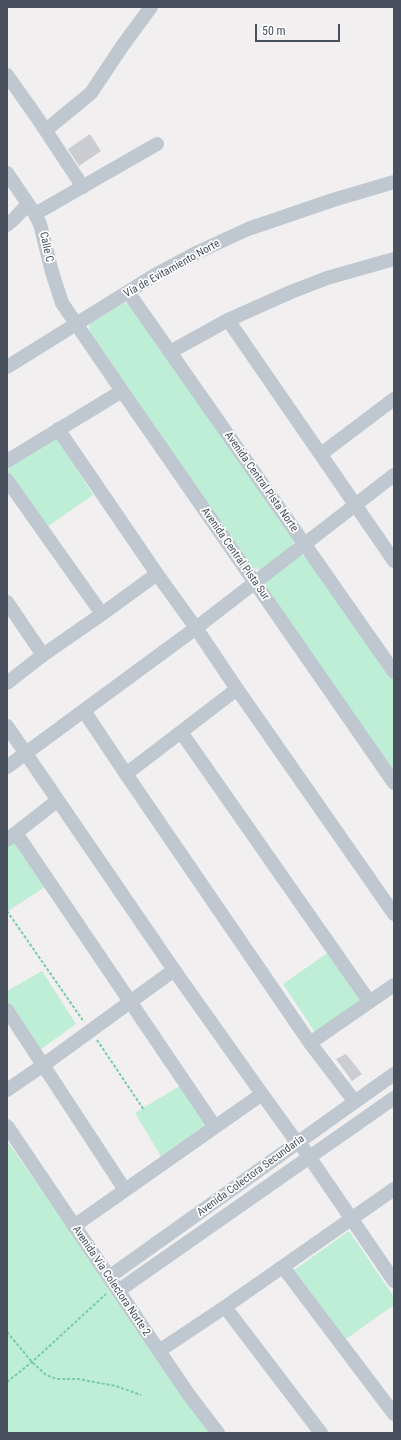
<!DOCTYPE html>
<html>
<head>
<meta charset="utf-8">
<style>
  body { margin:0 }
  #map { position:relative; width:401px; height:1440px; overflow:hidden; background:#f1efef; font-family:"Roboto Condensed",sans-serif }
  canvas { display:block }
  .frame { position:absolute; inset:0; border:8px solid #47505c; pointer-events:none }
  .scale { position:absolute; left:255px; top:24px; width:85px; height:18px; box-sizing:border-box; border:2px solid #47505c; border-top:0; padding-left:5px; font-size:12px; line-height:14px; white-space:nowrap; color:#47505c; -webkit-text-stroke:3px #fff; paint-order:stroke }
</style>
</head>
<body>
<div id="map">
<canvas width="401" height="1440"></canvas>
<div class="frame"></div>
<div class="scale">50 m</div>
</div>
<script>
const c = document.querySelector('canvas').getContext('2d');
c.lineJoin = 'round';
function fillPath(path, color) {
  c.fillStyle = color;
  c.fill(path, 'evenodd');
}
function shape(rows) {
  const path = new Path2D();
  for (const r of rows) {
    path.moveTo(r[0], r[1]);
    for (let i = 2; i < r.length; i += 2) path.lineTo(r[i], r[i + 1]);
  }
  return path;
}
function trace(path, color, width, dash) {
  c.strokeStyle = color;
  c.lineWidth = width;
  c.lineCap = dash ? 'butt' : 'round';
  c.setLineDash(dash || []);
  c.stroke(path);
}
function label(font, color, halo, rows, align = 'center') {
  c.font = font + ' "Roboto Condensed",sans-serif';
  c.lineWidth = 3.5;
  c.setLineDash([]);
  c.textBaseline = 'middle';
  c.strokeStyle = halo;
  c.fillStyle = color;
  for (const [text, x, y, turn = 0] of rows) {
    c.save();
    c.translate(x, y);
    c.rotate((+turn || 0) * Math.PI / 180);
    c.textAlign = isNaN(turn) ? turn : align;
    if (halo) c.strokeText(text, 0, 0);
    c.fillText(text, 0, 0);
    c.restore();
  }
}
const green = shape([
  [120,301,132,305,294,541,291,547,264,569,256,569,250,567,90,334,89,326,92,319],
  [52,438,58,439,93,495,47,527,7,472,10,465],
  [301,555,309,559,394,680,394,774,266,589,266,583,268,579],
  [15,838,48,885,8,911,7,909,7,843],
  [329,952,364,1000,315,1032,283,984],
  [42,971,76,1024,37,1052,7,1003,7,991],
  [183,1084,212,1125,163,1160,135,1113],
  [7,1141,109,1285,217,1433,7,1433],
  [349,1231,394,1297,394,1305,346,1339,294,1270]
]);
const building = shape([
  [90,134,101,151,79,166,68,149],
  [346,1054,362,1074,352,1081,336,1059]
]);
const path = shape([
  [7,911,84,1022],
  [97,1040,144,1110],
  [7,1332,32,1362,46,1375,57,1379,78,1379,116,1386,141,1395],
  [7,1382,32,1362,106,1294]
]);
const minor = shape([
  [7,75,36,116,83,187],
  [46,130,91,93,123,45,151,7],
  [7,173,35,214,40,224,52,272,62,303,122,391,394,783],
  [35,214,157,144],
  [7,225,14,219,28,204],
  [128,292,394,672],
  [228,320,394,561],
  [170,352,228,320,291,292,327,278,394,259],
  [7,367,155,275,198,252,248,229,333,200,394,182],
  [58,429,157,574,196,628,237,689,394,914],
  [321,454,394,399],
  [7,461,122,391],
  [7,480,102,614],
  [7,602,43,655],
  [7,683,43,655,102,614,157,574],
  [84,711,126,774,310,1043,355,1102],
  [7,726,174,970,262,1094,293,1137,299,1142,394,1281],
  [181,732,369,1001],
  [7,767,196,628,394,475],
  [126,774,237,689],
  [16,833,215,1127],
  [7,840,58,800],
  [7,1010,125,1190],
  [310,1043,394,985],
  [7,1090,42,1066,174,970],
  [7,1126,159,1351,189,1395,218,1433],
  [74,1226,262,1094],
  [283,1267,394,1414],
  [109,1277,394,1074],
  [118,1291,394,1098],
  [225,1307,321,1433],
  [159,1351,225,1307,394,1189]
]);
const streetNames = [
  ["Calle C",46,247,77],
  ["Vía de Evitamiento Norte",172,269,-29],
  ["Avenida Central Pista Norte",261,482,55],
  ["Avenida Central Pista Sur",235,554,55],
  ["Avenida Colectora Secundaria",251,1176,-36],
  ["Avenida Vía Colectora Norte 2",111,1281,56]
];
fillPath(green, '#beeed5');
fillPath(building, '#cccdd3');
trace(path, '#76cba9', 2, [3, 2]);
trace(minor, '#bfc8d0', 14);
label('11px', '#47505c', '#fff', streetNames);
</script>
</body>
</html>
